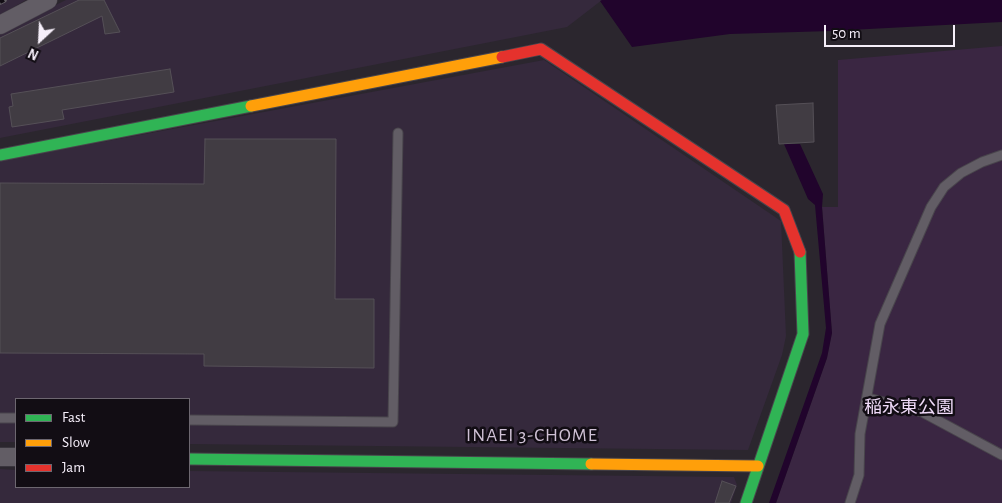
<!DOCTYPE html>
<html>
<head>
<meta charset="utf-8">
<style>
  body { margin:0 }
  #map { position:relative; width:1002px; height:503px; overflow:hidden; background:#2b262e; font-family:"Alegreya Sans",sans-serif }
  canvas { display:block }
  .legend { position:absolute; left:15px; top:398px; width:175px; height:90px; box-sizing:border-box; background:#120d14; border:1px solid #6d6770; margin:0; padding:6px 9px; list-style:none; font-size:15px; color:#f6effa }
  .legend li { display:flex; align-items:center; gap:10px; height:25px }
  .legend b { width:25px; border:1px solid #6d6770 }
  .north { position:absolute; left:15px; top:15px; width:50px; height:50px; -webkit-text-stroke:4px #120d14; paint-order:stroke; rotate:205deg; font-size:14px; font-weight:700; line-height:20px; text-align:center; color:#f6effa }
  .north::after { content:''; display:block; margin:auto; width:18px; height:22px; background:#f6effa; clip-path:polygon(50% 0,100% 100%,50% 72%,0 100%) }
  .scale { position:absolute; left:824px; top:25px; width:131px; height:22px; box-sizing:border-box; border:2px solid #f6effa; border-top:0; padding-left:6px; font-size:15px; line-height:18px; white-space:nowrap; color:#f6effa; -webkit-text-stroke:4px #120d14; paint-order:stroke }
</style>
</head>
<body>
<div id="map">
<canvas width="1002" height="503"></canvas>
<ul class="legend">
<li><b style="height:6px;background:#30b455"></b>Fast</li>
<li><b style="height:6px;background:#ff9f0a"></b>Slow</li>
<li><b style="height:6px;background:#e5322d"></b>Jam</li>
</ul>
<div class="north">N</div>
<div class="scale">50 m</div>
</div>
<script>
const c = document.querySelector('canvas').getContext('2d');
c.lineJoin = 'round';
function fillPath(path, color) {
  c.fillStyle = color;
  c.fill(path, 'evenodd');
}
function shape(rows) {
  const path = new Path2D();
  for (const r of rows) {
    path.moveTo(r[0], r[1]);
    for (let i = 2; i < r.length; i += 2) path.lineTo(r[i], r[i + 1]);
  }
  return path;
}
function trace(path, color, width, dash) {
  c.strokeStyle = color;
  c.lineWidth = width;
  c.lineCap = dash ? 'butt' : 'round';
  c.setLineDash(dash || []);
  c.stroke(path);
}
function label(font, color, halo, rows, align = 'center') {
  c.font = font + ' "Alegreya Sans","Noto Sans JP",sans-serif';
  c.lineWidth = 5;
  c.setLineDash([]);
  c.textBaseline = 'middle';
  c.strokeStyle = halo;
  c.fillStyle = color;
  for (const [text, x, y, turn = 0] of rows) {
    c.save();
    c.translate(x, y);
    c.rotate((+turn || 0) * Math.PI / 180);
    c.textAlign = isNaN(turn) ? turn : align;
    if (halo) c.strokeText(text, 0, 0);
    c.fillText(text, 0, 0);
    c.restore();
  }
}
const built = shape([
  [0,0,26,0,0,15],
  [66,0,602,0,567,27,0,138,0,32],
  [544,60,781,221,786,336,782,355,748,450,189,444,189,399,16,399,16,442,0,442,0,161],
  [0,469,16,470,16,487,189,487,189,471,734,477,737,485,731,503,0,503]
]);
const green = shape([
  [1002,46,1002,503,776,503,827,358,832,333,822,207,838,207,838,60]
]);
const water = shape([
  [602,0,1002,0,1002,22,831,31,730,34,632,47,600,1],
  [784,144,800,144,823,194,822,207,832,333,827,358,776,503,769,503,822,353,826,328,815,205,808,199]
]);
const building = shape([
  [79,0,104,0,120,32,105,34,102,16,0,66,0,38,79,0],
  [170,69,174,92,62,110,64,119,12,127,9,107,13,106,11,94,170,69],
  [813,103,814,142,779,144,776,105,813,103],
  [205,139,336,139,335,299,374,299,374,368,204,366,204,354,0,353,0,183,204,184,205,139],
  [722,481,736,486,729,503,715,503,722,481]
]);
const lane = shape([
  [868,398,922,412,1002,455],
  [0,418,16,418],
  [189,420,393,422,398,133],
  [850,503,859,475,860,434,880,324,931,207,944,187,961,173,982,162,1002,155]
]);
const street = shape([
  [0,25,48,0],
  [0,457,16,457]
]);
const fast = shape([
  [0,155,251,106],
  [189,459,591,464],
  [746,503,803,334,800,252]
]);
const slow = shape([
  [251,106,502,57],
  [591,464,758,466]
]);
const jam = shape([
  [502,57,541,49,784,210,800,252]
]);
const rail = shape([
  [0,2,4,0]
]);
const parkNames = [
  ["稲永東公園",909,408]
];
const neighbourhoodNames = [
  ["INAEI 3-CHOME",532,435]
];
fillPath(built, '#35293c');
fillPath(green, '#3a2642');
fillPath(water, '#21042c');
fillPath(building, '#413c43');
trace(building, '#555057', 1);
trace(lane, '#49454c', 11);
trace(street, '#49454c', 19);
trace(fast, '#49454c', 13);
trace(slow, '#49454c', 13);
trace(jam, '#49454c', 13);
trace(lane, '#625d65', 9);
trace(street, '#625d65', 18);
trace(fast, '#30b455', 11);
trace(slow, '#ff9f0a', 11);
trace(jam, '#e5322d', 11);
trace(rail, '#646066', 5.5);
trace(rail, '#120d14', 4, [11]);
label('18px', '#efdaf8', '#120d14', parkNames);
c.letterSpacing = '1px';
label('19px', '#cfc1d5', '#120d14', neighbourhoodNames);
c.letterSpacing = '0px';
</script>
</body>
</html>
